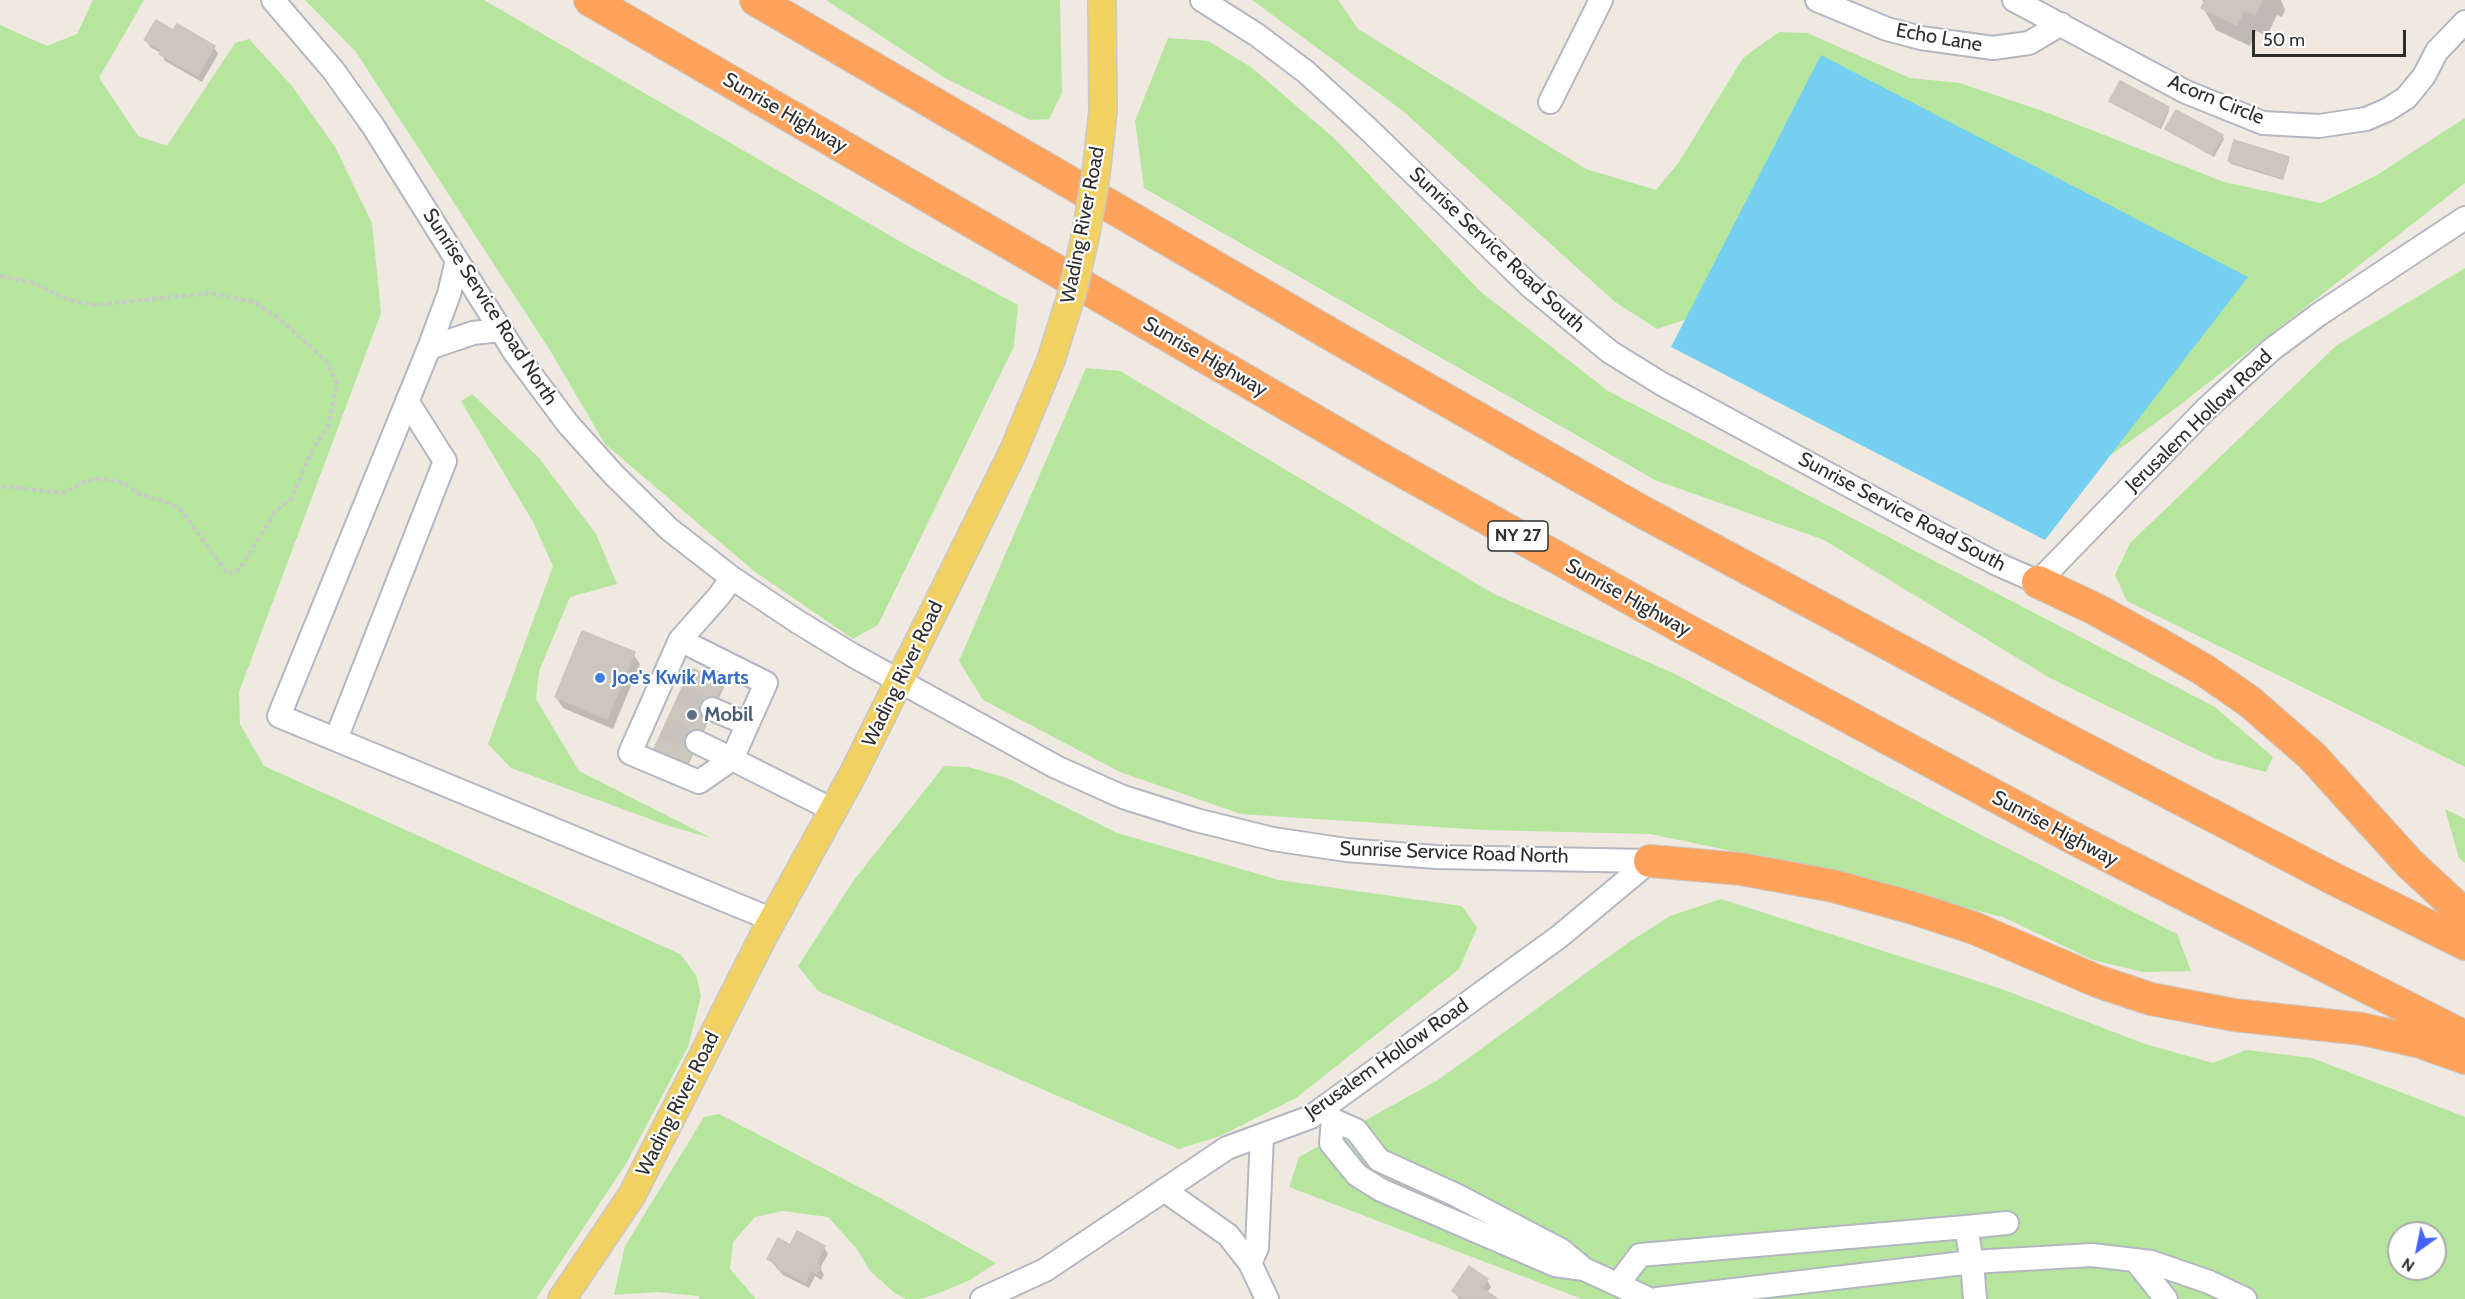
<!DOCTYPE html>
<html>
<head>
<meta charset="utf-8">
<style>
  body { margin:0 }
  #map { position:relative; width:2465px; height:1299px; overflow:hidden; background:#efe9e1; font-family:Cabin,sans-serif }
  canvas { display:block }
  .north { position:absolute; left:2387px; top:1221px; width:60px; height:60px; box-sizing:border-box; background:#fff; border:2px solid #ababab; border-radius:50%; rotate:213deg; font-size:16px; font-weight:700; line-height:24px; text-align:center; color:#2e2e2e }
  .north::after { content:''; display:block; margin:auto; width:21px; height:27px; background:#4264fb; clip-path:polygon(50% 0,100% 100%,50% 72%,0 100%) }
  .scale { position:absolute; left:2252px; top:30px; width:154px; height:27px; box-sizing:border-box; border:3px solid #2e2e2e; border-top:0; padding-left:8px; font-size:18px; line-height:21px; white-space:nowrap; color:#2e2e2e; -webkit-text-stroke:4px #fff; paint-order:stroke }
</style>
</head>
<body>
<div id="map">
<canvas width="2465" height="1299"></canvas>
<div class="north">N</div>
<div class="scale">50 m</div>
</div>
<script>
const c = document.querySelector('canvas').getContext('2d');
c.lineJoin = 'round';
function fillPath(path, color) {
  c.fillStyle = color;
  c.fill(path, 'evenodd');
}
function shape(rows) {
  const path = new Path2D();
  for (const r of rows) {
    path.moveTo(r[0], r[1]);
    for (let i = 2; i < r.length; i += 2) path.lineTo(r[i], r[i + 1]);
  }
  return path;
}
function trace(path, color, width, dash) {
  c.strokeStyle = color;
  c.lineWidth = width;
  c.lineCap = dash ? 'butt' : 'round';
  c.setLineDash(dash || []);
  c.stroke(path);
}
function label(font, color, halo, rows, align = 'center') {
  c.font = font + ' Cabin,sans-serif';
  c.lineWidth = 4.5;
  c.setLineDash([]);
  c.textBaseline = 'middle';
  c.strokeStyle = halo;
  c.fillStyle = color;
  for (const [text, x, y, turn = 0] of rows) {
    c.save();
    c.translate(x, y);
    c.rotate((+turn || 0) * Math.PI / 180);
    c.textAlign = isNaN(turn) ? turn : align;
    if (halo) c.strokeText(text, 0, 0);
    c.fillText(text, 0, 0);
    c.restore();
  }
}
const green = shape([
  [93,0,144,0,99,78,138,136,167,146,235,43,249,39,292,86,335,147,372,223,381,313,239,692,240,724,264,766,680,954,696,975,701,996,688,1047,627,1162,536,1299,0,1299,0,25,47,46,77,34],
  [305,0,484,0,908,246,1018,305,1014,346,878,625,853,639,754,571,605,444,551,352,356,52],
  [826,0,1060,0,1062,93,1049,119,1030,120,945,78],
  [1252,0,1338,0,1358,29,1586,169,1656,190,1679,162,1743,58,1779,32,1807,33,1910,78,1960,83,2048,113,2224,182,2321,203,2377,175,2465,118,2465,183,2172,411,2043,504,1714,310,1657,329,1615,302,1403,111],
  [1168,38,1208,41,1251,67,1335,139,1481,292,1608,391,2215,707,2273,757,2266,772,2216,759,2050,678,1824,540,1655,480,1144,188,1135,121],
  [2465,268,2465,767,2127,601,2115,575,2130,543,2337,345],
  [1086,368,1120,371,1494,594,1675,674,1989,839,2177,934,2191,971,2143,972,2093,960,2003,917,1756,856,1650,834,1485,830,1241,814,1120,772,983,700,959,661],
  [472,394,539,458,596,534,617,584,570,597,539,671,536,699,579,771,711,838,666,825,511,768,488,744,553,566,533,522,461,401],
  [944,766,968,767,1007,778,1117,833,1279,880,1462,906,1477,928,1459,969,1296,1098,1220,1136,1179,1149,818,991,798,966,854,880],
  [2445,809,2465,819,2465,863,2459,858],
  [1721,899,1999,988,2145,1044,2213,1063,2246,1050,2312,1058,2465,1117,2465,1299,1582,1299,1289,1187,1299,1157,1438,1080,1629,942,1670,916],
  [2399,1233,2435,1233,2435,1269,2399,1269],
  [719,1114,880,1198,996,1263,970,1280,939,1293,921,1299,906,1299,895,1293,870,1271,857,1249,828,1217,783,1211,755,1217,733,1242,730,1269,756,1299,700,1299,698,1296,657,1292,614,1295,625,1246,704,1117]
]);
const water = shape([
  [1821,55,2248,277,2045,540,1671,347]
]);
const shadow = shape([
  [2202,0,2281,0,2285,10,2282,17,2277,15,2267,36,2256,31,2250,46,2216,30,2203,8,2205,5],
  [174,32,214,47,218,54,202,82,165,61,161,53,150,47,146,40],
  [2111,101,2168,108,2169,111,2161,129,2113,104],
  [2167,129,2222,137,2224,139,2214,157],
  [2288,158,2289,161,2283,180,2231,164,2229,161],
  [633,654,640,664,613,729,563,708,556,697],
  [723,684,724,687,686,770,656,756],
  [791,1247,824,1247,828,1254,820,1268,824,1275,821,1280,815,1276,809,1288,783,1275,769,1259],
  [1487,1280,1491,1287,1487,1293,1495,1299,1459,1299,1454,1291]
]);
const building = shape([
  [2205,0,2262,0,2255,15,2244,10,2237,25,2201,8,2205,0],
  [156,20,173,30,177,24,215,46,198,76,159,54,162,50,144,40,156,20],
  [2120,81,2169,107,2159,127,2109,101,2120,81],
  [2176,110,2223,135,2212,155,2165,129,2176,110],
  [2234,140,2289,157,2282,178,2228,161,2234,140],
  [582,631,635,652,607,719,555,697,582,631],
  [691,668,724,682,685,768,652,753,691,668],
  [797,1231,825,1246,816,1264,821,1267,817,1274,811,1270,805,1282,777,1268,779,1265,767,1259,778,1238,790,1245,797,1231],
  [1469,1266,1488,1279,1482,1288,1498,1299,1464,1299,1452,1291,1469,1266]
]);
const minorTunnel = shape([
  [679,695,712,709],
  [664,728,697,742]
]);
const path = shape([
  [0,276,31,282,69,300,94,305,211,293,254,302,281,320,326,361,337,383,328,426,311,453,291,499,275,512,240,569,228,574,180,509,163,501,141,495,123,483,101,478,84,482,64,493,0,486]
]);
const minor = shape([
  [273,0,333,70,373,126,515,353,568,424,614,475,669,529,732,578,798,622,854,656,1056,767,1123,797,1196,820,1273,839,1346,850,1436,857,1650,861],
  [1202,0,1257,35,1306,72,1365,126,1530,286,1610,352,1662,384,1924,526,1995,563,2038,582,2206,409,2271,350,2318,315,2465,218],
  [1817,0,1887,29,1921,38,1993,48,2029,43,2061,24],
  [2014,0,2186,92,2263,123,2319,126,2366,119,2387,110,2406,98,2424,76,2437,51,2465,22],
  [1550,102,1601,0],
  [457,260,449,294,429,348,473,333,500,330],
  [429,348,279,716,773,920],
  [732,578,719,596,680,640,766,683,732,759,833,810],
  [680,640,630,753,699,782,732,759,697,742],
  [712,709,747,724],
  [336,739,445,461,407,401],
  [1323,1108,1333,1120,1356,1130,1379,1160,1456,1195,1561,1250,1584,1269,1649,1299],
  [1333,1120,1331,1143,1357,1175,1381,1190,1555,1265,1584,1269],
  [1164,1190,1228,1235,1250,1263,1267,1299],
  [1966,1227,2007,1223],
  [2135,1260,2166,1299],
  [1250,1263,1257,1248,1262,1135],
  [1618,1284,1640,1255,1966,1227,1972,1262,1975,1299],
  [982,1299,1045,1270,1227,1148,1311,1117,1560,936,1650,861],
  [1657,1299,1972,1262,2092,1255,2151,1262,2209,1282,2245,1299]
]);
const major = shape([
  [1102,0,1103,111],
  [562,1299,632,1195,763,937,853,774,1013,452,1051,360]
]);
const highway = shape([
  [590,0,1386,462,1681,627,2077,840,2465,1037],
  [756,0,1344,342,1639,510,2037,724,2334,879,2465,944],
  [2038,582,2095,609,2150,639,2204,670,2250,702,2312,756,2410,864,2465,915],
  [1650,861,1741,869,1833,886,1913,908,1974,928,2097,981,2151,999,2234,1015,2362,1029,2420,1042,2465,1058]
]);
const majorBridge = shape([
  [1051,360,1073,290,1086,233,1096,174,1103,111]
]);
const markers = [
  [600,678,6,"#3f7fe0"],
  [692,715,6,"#5c6f8a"]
];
const shields = [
  [1518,536,60]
];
const shieldNames = [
  ["NY 27",1518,536]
];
const streetNames = [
  ["Echo Lane",1939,38,10],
  ["Acorn Circle",2216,100,22],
  ["Sunrise Highway",785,113,30],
  ["Wading River Road",1083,225,-79],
  ["Sunrise Service Road South",1497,250,43],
  ["Sunrise Service Road North",490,307,57],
  ["Sunrise Highway",1205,357,30],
  ["Jerusalem Hollow Road",2199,421,-44],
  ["Sunrise Service Road South",1902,512,28],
  ["Sunrise Highway",1628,598,29],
  ["Wading River Road",903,674,-64],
  ["Sunrise Highway",2055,829,28],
  ["Sunrise Service Road North",1454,853,2],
  ["Jerusalem Hollow Road",1387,1059,-35],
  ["Wading River Road",678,1104,-63]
];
const shopNames = [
  ["Joe's Kwik Marts",612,678]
];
const serviceNames = [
  ["Mobil",704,715]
];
fillPath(green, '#b6e59e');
fillPath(water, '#75cff0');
fillPath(shadow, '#0003');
fillPath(building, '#cbc7bf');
trace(building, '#cbc5ba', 1.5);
trace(minorTunnel, '#c8c4bd', 22, [22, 11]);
trace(minor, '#b4b7c1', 26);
trace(major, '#c9c9c9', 30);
trace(highway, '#c9c9c9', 34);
trace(path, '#c9c9c9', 4, [4.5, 3]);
trace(minor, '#fff', 22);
trace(major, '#f2d163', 27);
trace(highway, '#ffa35c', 32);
trace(majorBridge, '#c9c9c9', 30, []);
trace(majorBridge, '#f2d163', 27);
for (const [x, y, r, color] of markers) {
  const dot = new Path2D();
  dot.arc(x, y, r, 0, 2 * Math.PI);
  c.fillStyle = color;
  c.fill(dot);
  trace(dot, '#fff', 2);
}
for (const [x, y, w] of shields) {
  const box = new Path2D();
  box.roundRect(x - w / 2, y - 15, w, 30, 4.5);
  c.fillStyle = '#fff';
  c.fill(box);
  trace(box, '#2e2e2e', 1.5);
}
label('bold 18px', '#2e2e2e', null, shieldNames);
label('20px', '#2e2e2e', '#fff', streetNames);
label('bold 20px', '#366cbe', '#fff', shopNames, 'left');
label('bold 20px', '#4e5e75', '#fff', serviceNames, 'left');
</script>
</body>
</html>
